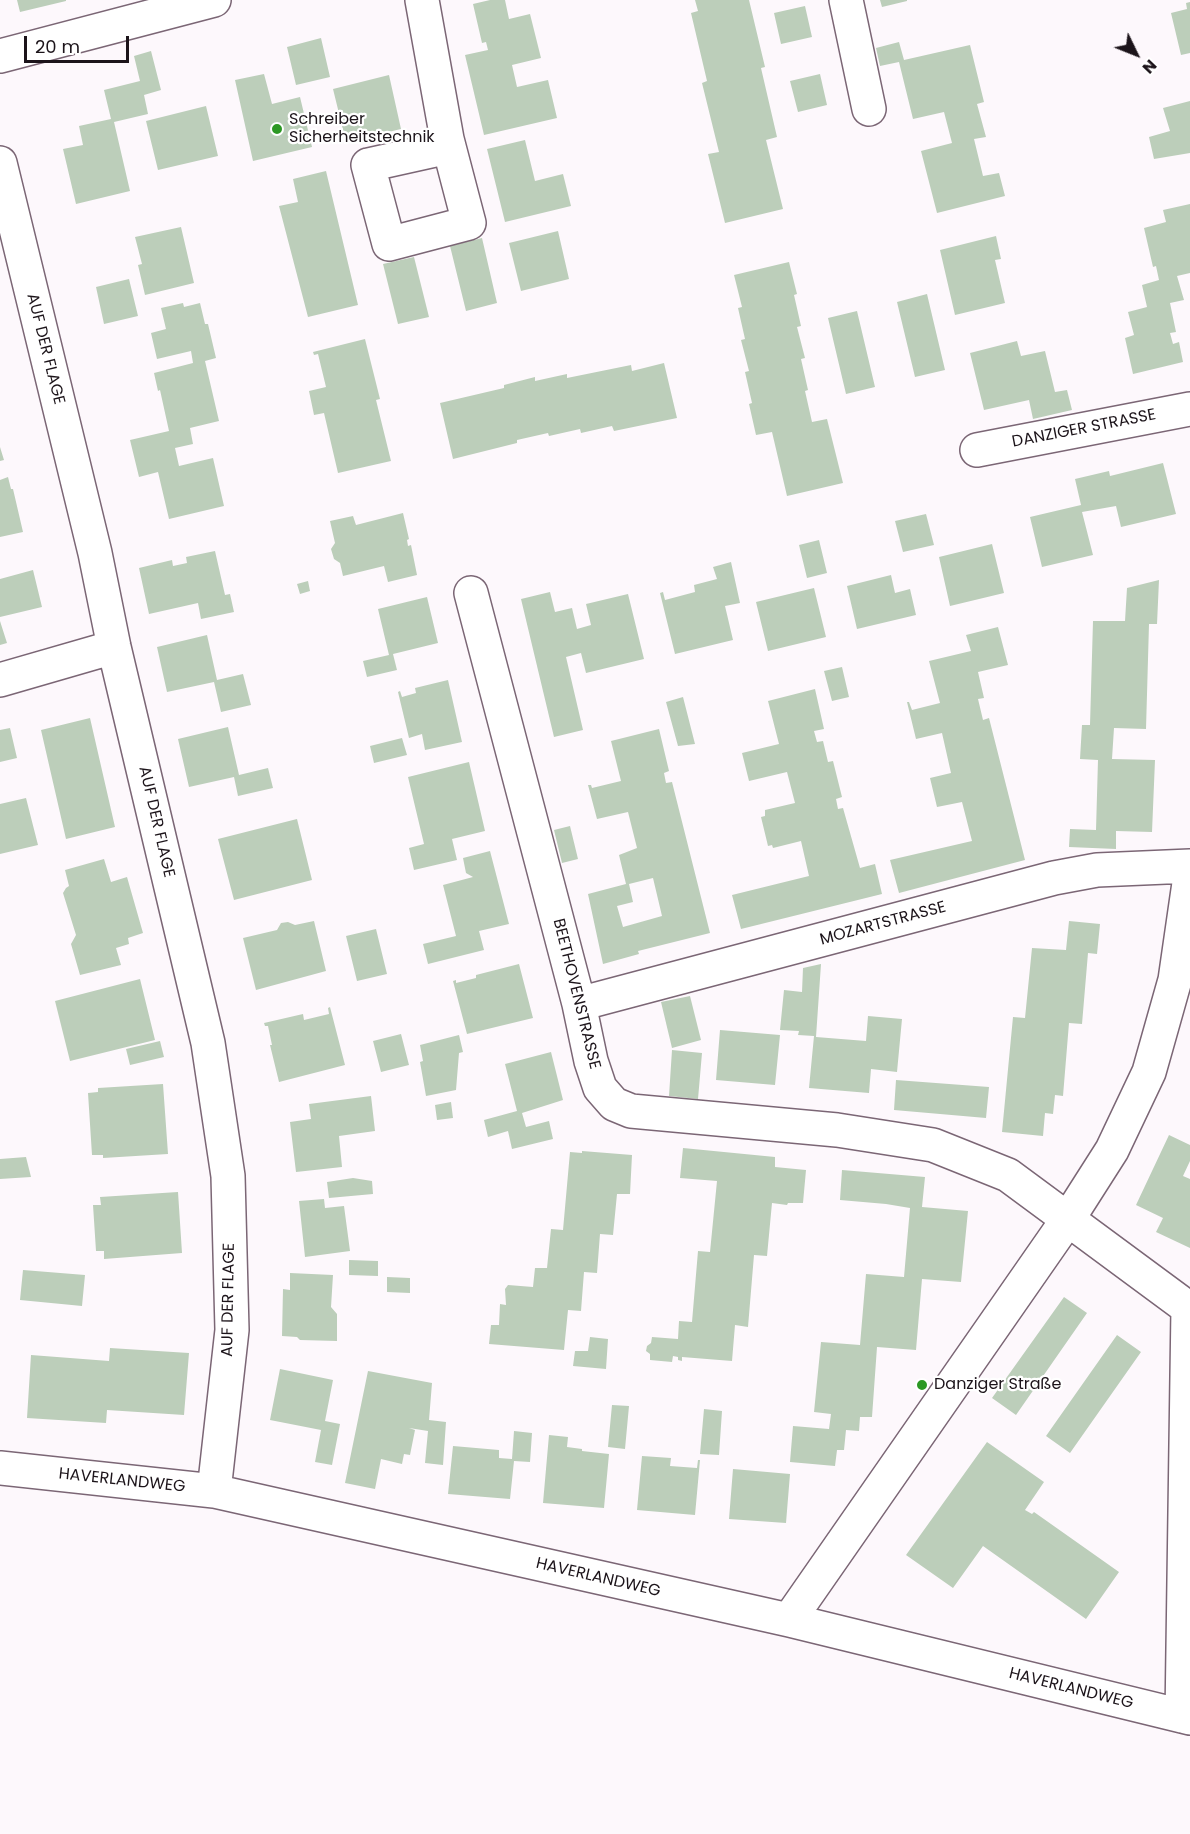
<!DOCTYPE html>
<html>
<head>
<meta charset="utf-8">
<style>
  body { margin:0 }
  #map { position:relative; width:1190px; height:1834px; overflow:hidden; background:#fdf8fc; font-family:Poppins,sans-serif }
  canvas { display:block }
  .north { position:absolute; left:1106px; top:24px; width:60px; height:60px; -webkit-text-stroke:4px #fff; paint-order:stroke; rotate:133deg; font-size:16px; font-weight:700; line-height:24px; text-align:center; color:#1c141a }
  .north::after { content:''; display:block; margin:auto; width:21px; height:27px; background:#1c141a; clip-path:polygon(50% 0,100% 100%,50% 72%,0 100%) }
  .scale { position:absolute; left:24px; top:36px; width:105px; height:27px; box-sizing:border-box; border:3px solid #1c141a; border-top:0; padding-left:8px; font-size:18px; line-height:21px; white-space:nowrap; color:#1c141a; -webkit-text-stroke:4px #fff; paint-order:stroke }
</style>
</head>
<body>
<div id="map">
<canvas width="1190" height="1834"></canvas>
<div class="north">N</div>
<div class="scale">20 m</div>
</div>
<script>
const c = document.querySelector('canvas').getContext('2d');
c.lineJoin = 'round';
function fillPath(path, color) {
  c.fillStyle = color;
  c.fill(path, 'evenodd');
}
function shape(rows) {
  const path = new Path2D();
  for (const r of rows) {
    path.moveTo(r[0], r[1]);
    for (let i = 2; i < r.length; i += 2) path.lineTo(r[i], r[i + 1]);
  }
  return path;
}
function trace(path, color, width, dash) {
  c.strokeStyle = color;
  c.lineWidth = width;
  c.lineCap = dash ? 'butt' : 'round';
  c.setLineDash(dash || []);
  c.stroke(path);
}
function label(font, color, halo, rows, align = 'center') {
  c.font = font + ' Poppins,sans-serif';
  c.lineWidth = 4.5;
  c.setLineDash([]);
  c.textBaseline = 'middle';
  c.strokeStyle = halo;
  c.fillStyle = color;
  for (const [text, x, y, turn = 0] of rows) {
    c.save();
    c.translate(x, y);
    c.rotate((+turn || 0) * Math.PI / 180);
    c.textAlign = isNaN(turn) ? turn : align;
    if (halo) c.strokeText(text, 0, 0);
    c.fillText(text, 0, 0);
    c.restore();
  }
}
const building = shape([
  [17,0,66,0,66,1,20,12],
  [490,0,505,0,509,19,530,14,541,58,512,65,517,87,548,80,557,118,484,135,465,55,488,50,486,42,482,43,473,4],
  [695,0,749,0,765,67,761,68,777,137,766,140,783,209,725,223,708,154,719,152,702,83,707,81,691,13,698,11],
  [880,0,907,0,907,1,882,7],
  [1190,2,1190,53,1181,55,1171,13,1187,9,1186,3],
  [805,6,812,37,781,44,774,13],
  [321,38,330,77,296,85,287,47],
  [899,42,904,60,970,45,984,102,977,104,986,137,974,139,983,176,999,173,1005,196,937,213,921,151,952,143,944,112,913,119,899,62,880,66,876,48],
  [151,51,161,90,144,95,148,114,114,122,130,191,76,204,63,149,83,145,79,126,111,119,104,90,140,81,134,56],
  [264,74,272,104,300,97,312,147,253,161,235,80],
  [820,74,827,105,798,112,790,81],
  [389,75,401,129,346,142,333,89],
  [1190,101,1190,153,1154,159,1149,137,1170,131,1163,108],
  [206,106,218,156,158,170,146,121],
  [525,140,535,181,563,174,571,206,505,222,487,149],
  [326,171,358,305,308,317,279,206,298,202,293,179],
  [1190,204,1190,273,1177,276,1184,300,1170,303,1176,332,1170,333,1173,344,1179,342,1183,362,1133,374,1125,338,1134,335,1128,312,1147,307,1142,285,1159,280,1156,266,1153,267,1144,228,1166,222,1163,210],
  [181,227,194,283,145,295,138,265,142,264,135,237],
  [558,231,569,279,521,291,509,243],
  [996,236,1001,259,995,260,1005,303,955,315,940,250],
  [482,238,497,303,466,311,450,246],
  [414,257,429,317,398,324,383,264],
  [789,262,797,294,794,295,801,326,797,327,805,358,801,359,808,390,805,391,812,422,827,419,843,483,787,496,772,432,756,435,749,404,752,403,745,372,749,371,741,340,745,339,738,308,742,307,734,275],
  [129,279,138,316,104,324,96,287],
  [927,294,945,370,915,377,897,302],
  [183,303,184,307,200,303,205,324,208,324,216,358,205,361,219,421,190,428,193,444,175,448,179,466,213,458,224,506,169,519,158,472,139,477,130,440,169,431,160,390,158,391,154,373,193,363,191,351,157,359,151,333,166,329,161,308],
  [857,311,875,387,846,394,828,318],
  [365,339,380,399,376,400,391,461,338,473,324,413,314,415,309,391,326,387,318,354,314,355,313,352],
  [1017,341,1021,356,1045,351,1055,392,1067,390,1072,410,1033,419,1029,400,984,410,970,353],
  [664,363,677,418,614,431,612,426,581,433,580,429,549,436,548,433,517,440,517,443,453,459,440,403,504,388,504,385,535,377,535,381,567,374,567,378,631,365,632,371],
  [0,447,4,460,0,461],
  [1163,463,1176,514,1121,527,1116,506,1082,512,1093,555,1042,567,1030,517,1081,505,1075,479,1109,471,1110,476],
  [8,477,11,489,13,489,23,532,0,537,0,480],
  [403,513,409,539,407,540,408,546,411,545,417,575,388,582,384,566,343,576,340,563,334,559,331,549,335,543,330,521,353,516,356,525],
  [926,514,934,545,903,552,895,521],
  [819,540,827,573,807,578,799,545],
  [992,544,1004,593,950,606,939,557],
  [215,551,225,595,230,594,234,612,201,619,198,603,149,614,139,568,172,560,173,566,187,563,186,557],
  [731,562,740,603,725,606,733,640,675,654,660,593,663,592,665,600,695,592,694,585,717,579,713,567],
  [33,570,42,607,0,617,0,579],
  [891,575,895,593,910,589,916,615,857,629,847,586],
  [1159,580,1157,624,1149,624,1146,729,1114,728,1112,759,1155,760,1152,832,1116,831,1116,849,1069,847,1070,829,1096,830,1098,760,1080,759,1082,725,1090,725,1093,621,1125,621,1127,588],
  [308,581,310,591,300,594,297,584],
  [814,588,826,637,768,651,756,602],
  [550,592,555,612,572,608,577,629,591,625,586,604,628,594,644,659,586,673,581,653,566,657,583,730,554,737,521,599],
  [427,597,438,643,393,654,397,670,367,677,363,661,389,655,378,609],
  [0,621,7,643,0,645],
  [998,627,1008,665,978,672,984,698,978,699,983,720,989,718,1025,860,899,893,890,860,972,841,962,802,937,807,930,778,951,773,942,733,916,739,907,702,909,702,912,710,940,703,929,661,971,651,966,635],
  [207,635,217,680,243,674,251,705,221,712,214,682,167,692,157,647],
  [842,667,849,697,832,701,824,671],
  [448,680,462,742,425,750,422,734,409,738,398,692,400,691,402,697,416,693,415,688],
  [815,689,824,729,814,731,817,742,823,741,828,762,833,761,842,797,836,799,838,809,843,808,860,868,875,864,882,894,741,929,732,895,809,876,801,841,773,848,772,845,768,846,761,817,765,816,765,810,795,803,787,772,749,781,742,753,779,744,768,701],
  [683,697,695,744,678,746,666,702],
  [90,718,115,827,66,839,41,730],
  [228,727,239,775,268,768,273,788,238,796,234,777,189,787,178,739],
  [10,728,17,758,0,762,0,730],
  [659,729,669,771,664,773,666,783,672,782,710,933,638,951,639,954,603,964,588,894,626,884,619,855,637,848,628,812,597,819,588,785,591,785,592,788,621,781,611,741],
  [653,878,662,916,623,927,617,906,633,902,629,884],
  [402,738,407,755,374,763,370,746],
  [469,762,485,831,452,839,457,860,414,870,409,848,424,844,408,777],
  [26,798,38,845,0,854,0,804],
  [297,819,312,880,234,900,218,839],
  [570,826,578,859,562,863,554,830],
  [490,851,509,924,479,931,484,950,428,964,423,944,456,936,443,885,473,877,466,873,463,858],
  [104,859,111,882,127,877,143,933,128,938,129,944,116,948,121,965,80,975,71,944,76,935,63,893,66,888,69,886,65,870],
  [314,921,326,971,256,990,243,938,277,930,281,923,288,922,295,925],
  [1069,921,1100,924,1097,954,1088,953,1082,1024,1069,1023,1063,1096,1055,1095,1053,1114,1045,1113,1043,1136,1002,1132,1013,1017,1025,1018,1032,948,1066,950],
  [376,929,387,974,357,981,346,936],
  [519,964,533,1018,467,1034,453,981,456,980,456,983,476,978,476,975],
  [821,964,816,1037,866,1041,868,1016,902,1019,897,1072,871,1069,869,1093,809,1088,814,1036,798,1035,799,1031,780,1030,784,990,802,992,803,968],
  [140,979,155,1040,70,1061,55,1001],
  [690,996,701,1040,672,1048,661,1002],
  [330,1007,345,1065,279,1082,270,1045,272,1045,268,1026,265,1026,264,1023,303,1014,304,1020,329,1014,328,1008],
  [720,1030,780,1035,775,1085,716,1080],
  [401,1034,409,1065,381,1072,373,1041],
  [459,1035,463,1052,459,1053,456,1090,426,1096,420,1062,423,1061,420,1045],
  [160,1041,164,1057,130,1065,126,1049],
  [672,1050,702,1053,698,1099,669,1096],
  [551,1052,563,1100,522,1113,526,1127,549,1121,553,1139,512,1149,508,1131,488,1137,484,1120,517,1111,505,1064],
  [896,1080,989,1087,986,1118,894,1110],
  [163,1084,168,1154,103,1158,103,1155,92,1155,88,1093,98,1092,98,1088],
  [371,1096,375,1131,339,1136,342,1167,296,1172,290,1122,311,1119,309,1104],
  [451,1102,453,1118,437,1120,435,1105],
  [1169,1135,1190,1145,1190,1161,1183,1176,1190,1179,1190,1248,1156,1232,1163,1218,1136,1205],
  [683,1148,775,1157,775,1167,806,1170,803,1203,788,1203,787,1205,772,1203,767,1256,754,1255,748,1327,735,1325,732,1361,682,1357,682,1361,678,1360,678,1357,673,1356,672,1362,650,1360,650,1354,646,1351,647,1346,651,1343,652,1337,678,1339,679,1321,692,1322,698,1251,710,1252,717,1181,680,1178],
  [582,1151,632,1155,630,1194,617,1194,613,1235,600,1234,597,1273,584,1272,581,1311,568,1310,564,1350,489,1344,491,1325,499,1325,500,1304,506,1305,505,1289,508,1285,533,1287,535,1268,547,1268,551,1229,563,1230,570,1152,582,1153],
  [26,1157,31,1177,0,1179,0,1159],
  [842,1170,925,1177,922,1207,968,1211,961,1282,922,1279,916,1350,877,1347,872,1417,860,1417,859,1431,846,1430,844,1450,837,1450,835,1466,790,1462,793,1426,829,1429,831,1414,814,1412,821,1342,860,1345,866,1274,904,1277,910,1208,886,1204,840,1200],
  [353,1178,372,1181,373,1194,329,1198,327,1182],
  [178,1192,182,1253,104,1259,104,1251,96,1251,93,1205,101,1205,100,1197],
  [324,1199,325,1208,344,1206,350,1251,305,1257,299,1201],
  [349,1260,378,1261,378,1276,349,1275],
  [23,1270,85,1275,82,1306,20,1300],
  [290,1273,333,1275,331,1307,337,1314,337,1341,300,1340,297,1337,282,1336,283,1289,290,1290],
  [387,1277,410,1278,410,1293,387,1292],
  [1064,1297,1087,1313,1016,1415,992,1398],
  [1117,1335,1141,1352,1070,1453,1046,1436],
  [590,1337,608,1339,606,1369,573,1366,575,1351,588,1351],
  [110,1348,189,1353,184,1415,107,1410,106,1423,27,1418,31,1355,109,1361],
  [280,1369,333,1380,325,1421,340,1424,332,1465,315,1462,321,1430,270,1420],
  [368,1371,432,1383,429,1420,446,1422,443,1465,425,1463,428,1431,409,1428,415,1430,410,1455,404,1454,402,1464,381,1459,375,1489,345,1483],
  [612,1405,629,1406,625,1449,608,1447],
  [704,1409,722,1411,719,1455,700,1454],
  [514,1431,532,1433,530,1462,514,1461,510,1499,448,1494,453,1446,499,1450,499,1458,512,1459],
  [549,1435,568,1437,567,1447,582,1449,582,1451,609,1454,604,1508,543,1503],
  [987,1442,1044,1482,1025,1510,1032,1514,1034,1512,1119,1572,1086,1619,983,1546,953,1588,906,1555],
  [642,1456,671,1458,670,1466,697,1468,698,1460,700,1460,695,1515,637,1510],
  [733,1469,790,1474,786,1523,729,1519]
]);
const minor = shape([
  [422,0,447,139,469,223,389,244,368,165,449,147],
  [846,0,869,109],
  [0,56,214,0],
  [0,163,95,553,114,647,208,1043,228,1176,232,1330,214,1491],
  [977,450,1190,409],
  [471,593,579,1004,591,1061,600,1088,614,1104,631,1111,837,1130,933,1145,1008,1175,1188,1308,1182,1716],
  [0,680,114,647],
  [579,1004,1054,878,1097,870,1190,866],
  [0,1468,214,1491,789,1620,1190,1718],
  [789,1620,1068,1219,1112,1150,1149,1072,1175,980,1190,876]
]);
const markers = [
  [277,129,6,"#2c9824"],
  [922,1385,6,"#2c9824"]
];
const poiNames = [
  ["Schreiber",289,120],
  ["Sicherheitstechnik",289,138],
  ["Danziger Straße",934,1385]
];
const streetNames = [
  ["AUF DER FLAGE",45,349,76],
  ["DANZIGER STRASSE",1084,429,-11],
  ["AUF DER FLAGE",156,822,77],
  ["MOZARTSTRASSE",883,924,-15],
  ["BEETHOVENSTRASSE",576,994,76],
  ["AUF DER FLAGE",229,1300,-89],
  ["HAVERLANDWEG",122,1481,6],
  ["HAVERLANDWEG",598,1578,13],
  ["HAVERLANDWEG",1071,1689,14]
];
fillPath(building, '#bcceba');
trace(minor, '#7b6675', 36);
trace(minor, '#fff', 33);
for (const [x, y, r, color] of markers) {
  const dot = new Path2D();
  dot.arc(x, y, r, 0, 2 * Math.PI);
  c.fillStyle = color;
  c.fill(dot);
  trace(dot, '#fff', 2);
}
label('16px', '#1c141a', '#fff', poiNames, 'left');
label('16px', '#1c141a', '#fff', streetNames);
</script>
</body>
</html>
